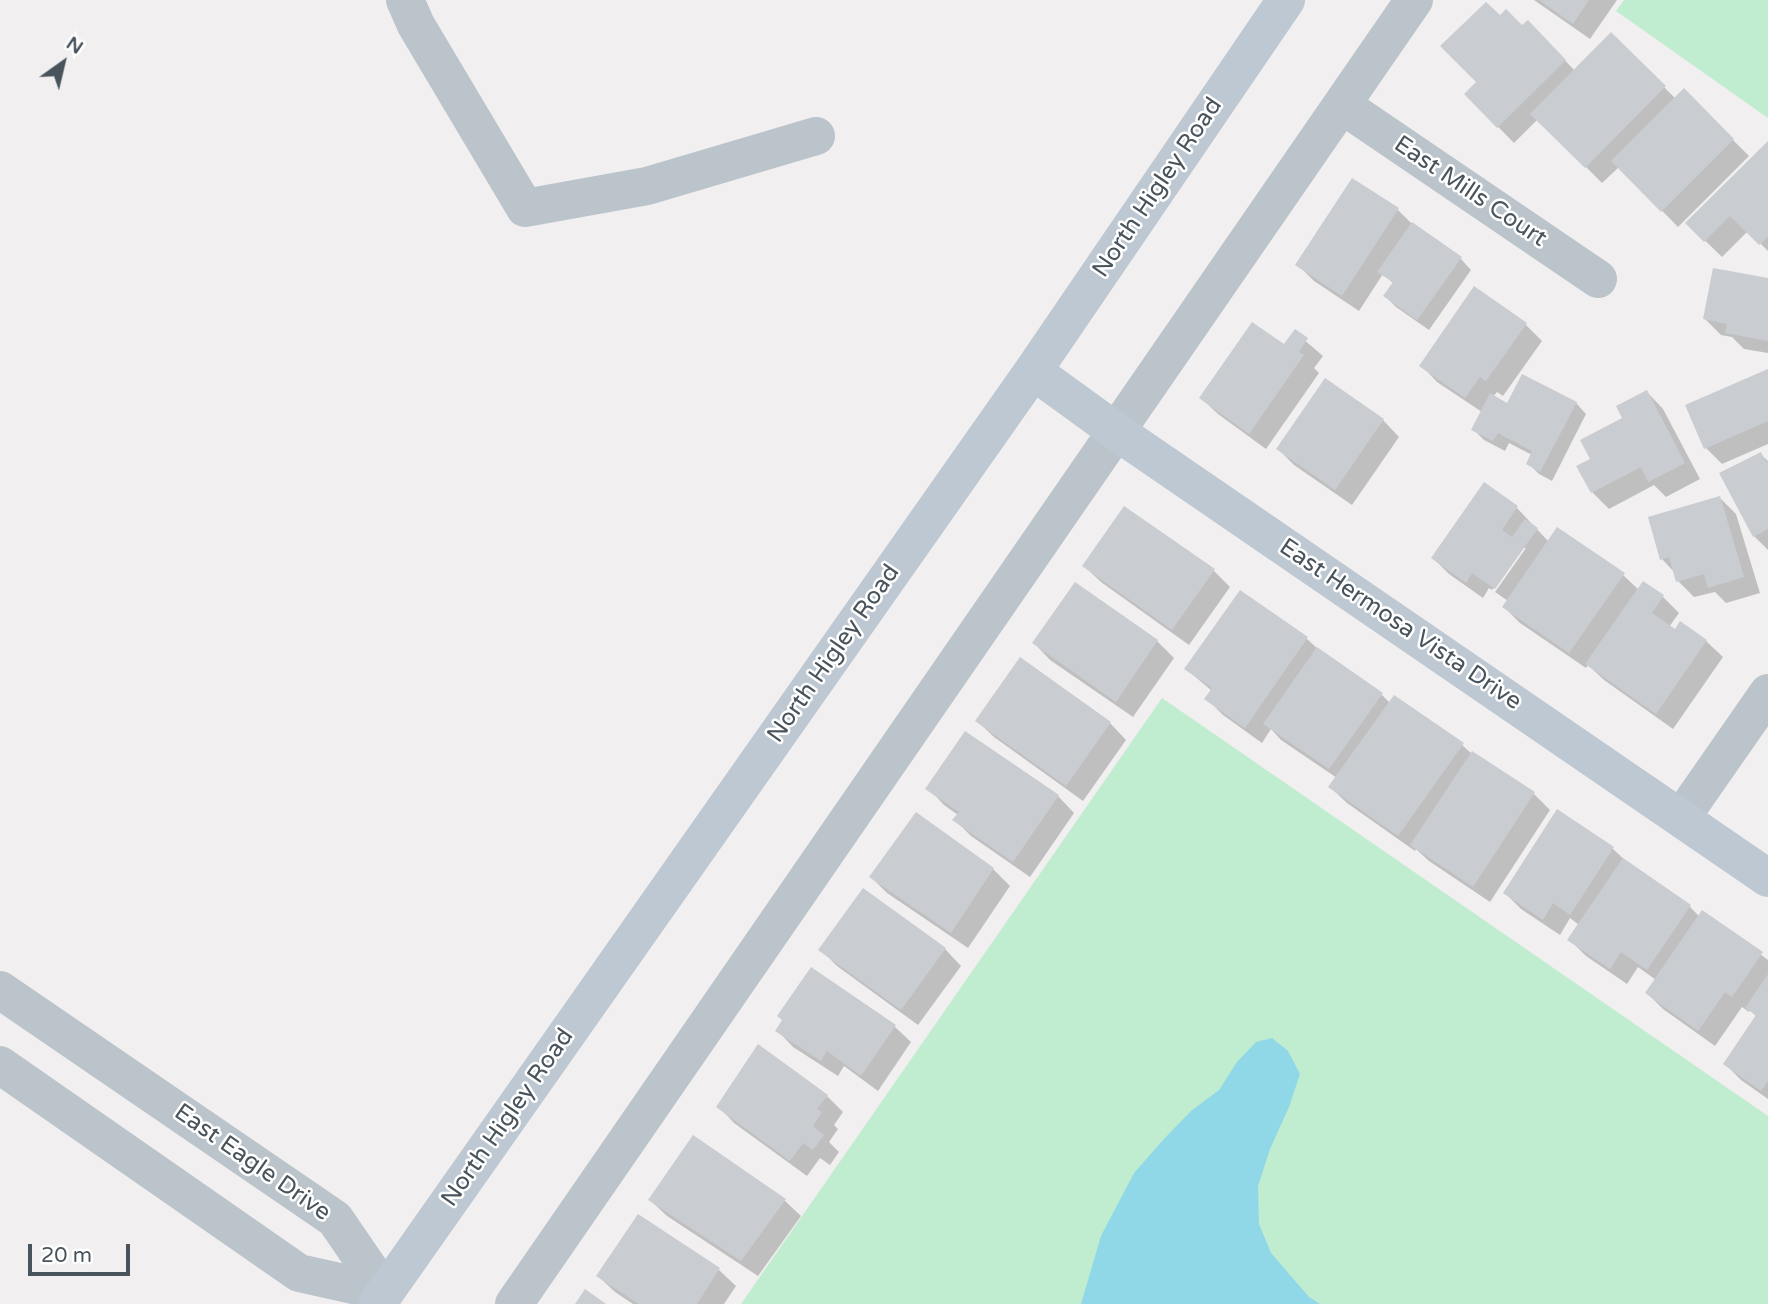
<!DOCTYPE html>
<html>
<head>
<meta charset="utf-8">
<style>
  body { margin:0 }
  #map { position:relative; width:1768px; height:1304px; overflow:hidden; background:#f1efef; font-family:"Varela Round",sans-serif }
  canvas { display:block }
  .north { position:absolute; left:28px; top:28px; width:70px; height:70px; -webkit-text-stroke:5px #fff; paint-order:stroke; rotate:34deg; font-size:19px; font-weight:700; line-height:28px; text-align:center; color:#48535b }
  .north::after { content:''; display:block; margin:auto; width:24px; height:32px; background:#48535b; clip-path:polygon(50% 0,100% 100%,50% 72%,0 100%) }
  .scale { position:absolute; left:28px; top:1244px; width:102px; height:32px; box-sizing:border-box; border:4px solid #48535b; border-top:0; padding-left:9px; font-size:21px; line-height:24px; white-space:nowrap; color:#48535b; -webkit-text-stroke:5px #fff; paint-order:stroke }
</style>
</head>
<body>
<div id="map">
<canvas width="1768" height="1304"></canvas>
<div class="north">N</div>
<div class="scale">20 m</div>
</div>
<script>
const c = document.querySelector('canvas').getContext('2d');
c.lineJoin = 'round';
function fillPath(path, color) {
  c.fillStyle = color;
  c.fill(path, 'evenodd');
}
function shape(rows) {
  const path = new Path2D();
  for (const r of rows) {
    path.moveTo(r[0], r[1]);
    for (let i = 2; i < r.length; i += 2) path.lineTo(r[i], r[i + 1]);
  }
  return path;
}
function trace(path, color, width, dash) {
  c.strokeStyle = color;
  c.lineWidth = width;
  c.lineCap = dash ? 'butt' : 'round';
  c.setLineDash(dash || []);
  c.stroke(path);
}
function label(font, color, halo, rows, align = 'center') {
  c.font = font + ' "Varela Round",sans-serif';
  c.lineWidth = 5;
  c.setLineDash([]);
  c.textBaseline = 'middle';
  c.strokeStyle = halo;
  c.fillStyle = color;
  for (const [text, x, y, turn = 0] of rows) {
    c.save();
    c.translate(x, y);
    c.rotate((+turn || 0) * Math.PI / 180);
    c.textAlign = isNaN(turn) ? turn : align;
    if (halo) c.strokeText(text, 0, 0);
    c.fillText(text, 0, 0);
    c.restore();
  }
}
const green = shape([
  [1624,0,1768,0,1768,118,1616,11],
  [1162,698,1768,1116,1768,1304,741,1304]
]);
const water = shape([
  [1272,1038,1288,1051,1300,1074,1289,1107,1270,1149,1258,1186,1259,1224,1271,1253,1309,1297,1320,1304,1081,1304,1101,1236,1134,1173,1164,1139,1191,1111,1219,1090,1237,1062,1256,1042]
]);
const shadow = shape([
  [1534,0,1617,0,1590,39],
  [1500,18,1544,38,1575,71,1611,35,1676,99,1684,91,1749,156,1678,227,1619,167,1602,183,1538,119,1514,143,1466,94,1479,82],
  [1768,144,1768,251,1748,231,1722,257,1687,223],
  [1353,180,1398,210,1415,227,1461,259,1471,270,1429,330,1396,307,1385,296,1394,284,1383,274,1359,311,1314,281,1298,265],
  [1768,280,1768,353,1744,349,1732,337,1721,335,1705,319],
  [1474,289,1526,325,1542,341,1503,396,1497,392,1493,397,1508,405,1576,403,1586,414,1552,481,1539,474,1528,463,1532,455,1509,443,1505,451,1484,440,1473,429,1482,412,1437,382,1421,365],
  [1295,332,1323,356,1314,368,1319,373,1266,449,1218,414,1201,398,1284,347],
  [1768,371,1768,444,1722,464,1706,448],
  [1325,381,1383,420,1399,437,1352,505,1294,465,1278,449],
  [1647,392,1663,409,1700,479,1666,497,1654,485,1609,509,1592,492,1579,467,1593,460],
  [1760,454,1768,461,1768,550,1754,536],
  [1484,484,1517,508,1549,542,1623,575,1639,590,1643,583,1663,597,1679,613,1669,627,1675,632,1681,623,1706,641,1723,657,1673,729,1604,680,1588,665,1586,668,1520,623,1504,607,1508,601,1495,592,1526,548,1522,548,1492,590,1489,588,1483,598,1449,574,1433,558],
  [1720,498,1736,514,1760,593,1726,603,1715,592,1694,597,1678,581,1675,573,1662,559],
  [1084,566,1214,571,1230,587,1189,645,1101,582],
  [1075,584,1157,641,1174,658,1133,717,1050,660,1034,643],
  [1307,639,1318,649,1381,694,1390,703,1462,745,1472,754,1534,794,1550,810,1490,902,1429,861,1416,849,1415,851,1347,803,1330,787,1337,778,1281,740,1271,729,1262,743,1223,715,1207,699,1212,691,1186,669],
  [977,721,1110,723,1126,740,1083,801,994,737],
  [928,788,1058,796,1074,813,1030,877,971,836,955,820,958,815,944,805],
  [916,814,993,869,1010,886,968,948,887,893,871,877],
  [1612,848,1628,863,1690,907,1700,917,1703,913,1768,960,1768,1099,1741,1080,1725,1064,1757,1017,1750,1010,1749,1012,1742,1007,1715,1046,1663,1009,1647,993,1656,980,1638,967,1627,984,1586,956,1569,939,1579,925,1570,918,1560,935,1521,909,1505,893],
  [945,949,961,966,918,1025,837,966,821,950],
  [894,1026,911,1042,878,1091,844,1066,838,1076,793,1047,777,1030],
  [827,1096,843,1112,834,1125,838,1129,829,1142,839,1152,830,1165,820,1158,807,1176,734,1123,718,1106],
  [650,1200,784,1200,801,1216,758,1276,667,1216],
  [638,1216,719,1270,736,1286,724,1304,633,1304,615,1292,598,1276]
]);
const building = shape([
  [1539,0,1589,0,1573,24],
  [1486,2,1500,15,1506,9,1522,25,1528,20,1566,60,1497,128,1464,94,1476,82,1440,46],
  [1611,32,1666,86,1585,168,1530,114],
  [1684,88,1734,139,1661,212,1611,161],
  [1768,141,1768,237,1759,245,1730,216,1704,242,1685,223],
  [1352,178,1399,208,1342,296,1295,265],
  [1412,222,1462,257,1417,320,1383,296,1393,282,1377,272],
  [1713,268,1768,278,1768,341,1725,333,1727,324,1703,319],
  [1474,286,1527,323,1486,381,1480,377,1465,398,1419,366],
  [1252,322,1284,344,1295,329,1308,338,1299,352,1304,355,1249,434,1199,398],
  [1768,369,1768,421,1704,449,1685,405],
  [1522,374,1577,402,1540,472,1526,464,1532,451,1498,433,1493,441,1471,430,1490,393,1507,403],
  [1325,378,1384,419,1335,490,1276,449],
  [1647,390,1685,463,1648,482,1641,467,1591,493,1576,466,1590,459,1580,440,1622,418,1616,406],
  [1761,452,1766,462,1768,461,1768,529,1753,537,1719,473],
  [1484,482,1518,506,1502,530,1512,537,1525,519,1538,528,1495,589,1472,573,1466,583,1431,558],
  [1720,496,1744,577,1708,588,1704,574,1676,582,1669,557,1660,560,1648,517],
  [1124,506,1215,569,1172,630,1082,566],
  [1557,527,1625,573,1569,653,1502,607],
  [1643,581,1664,595,1652,613,1675,629,1680,621,1707,640,1656,714,1585,664],
  [1075,582,1158,640,1116,702,1032,643],
  [1240,590,1308,637,1245,728,1204,699,1212,688,1184,669],
  [1317,647,1383,693,1329,769,1263,724],
  [1020,657,1111,722,1066,786,975,721],
  [1394,695,1464,743,1398,836,1328,787],
  [965,731,1059,795,1013,862,952,820,959,812,925,789],
  [1472,751,1535,792,1473,887,1410,845],
  [1557,809,1614,847,1570,915,1553,903,1543,920,1503,893],
  [916,812,994,868,951,933,869,877],
  [1623,858,1691,905,1647,970,1621,952,1610,969,1567,940],
  [863,888,946,948,901,1010,818,950],
  [1702,910,1763,952,1732,997,1725,992,1698,1031,1645,993],
  [811,967,896,1025,861,1076,827,1051,821,1061,775,1031,782,1020,777,1016],
  [1768,974,1768,1081,1761,1091,1723,1064,1756,1015,1745,1008],
  [758,1044,828,1095,817,1109,822,1112,813,1126,824,1135,813,1150,803,1143,790,1161,716,1107],
  [693,1135,786,1199,741,1261,648,1200],
  [638,1214,720,1268,697,1304,639,1304,596,1276],
  [585,1289,606,1304,575,1304]
]);
const street = shape([
  [405,0,416,25,525,208,647,186,816,136],
  [1342,105,1598,279],
  [1681,818,1768,693],
  [0,990,335,1219,385,1292],
  [0,1065,299,1273,385,1292],
  [514,1304,1414,0]
]);
const secondary = shape([
  [1033,371,1117,432,1768,878],
  [377,1304,1033,371,1286,0]
]);
const streetNames = [
  ["North Higley Road",1158,188,-56],
  ["East Mills Court",1470,192,34],
  ["East Hermosa Vista Drive",1400,625,34],
  ["North Higley Road",834,654,-55],
  ["North Higley Road",508,1118,-55],
  ["East Eagle Drive",252,1163,35]
];
fillPath(green, '#c0ecd0');
fillPath(water, '#90d8e7');
fillPath(shadow, '#0003');
fillPath(building, '#c9ccd1');
trace(street, '#bbc4cb', 38);
trace(secondary, '#bec8d2', 38);
label('24px', '#48535b', '#fff', streetNames);
</script>
</body>
</html>
